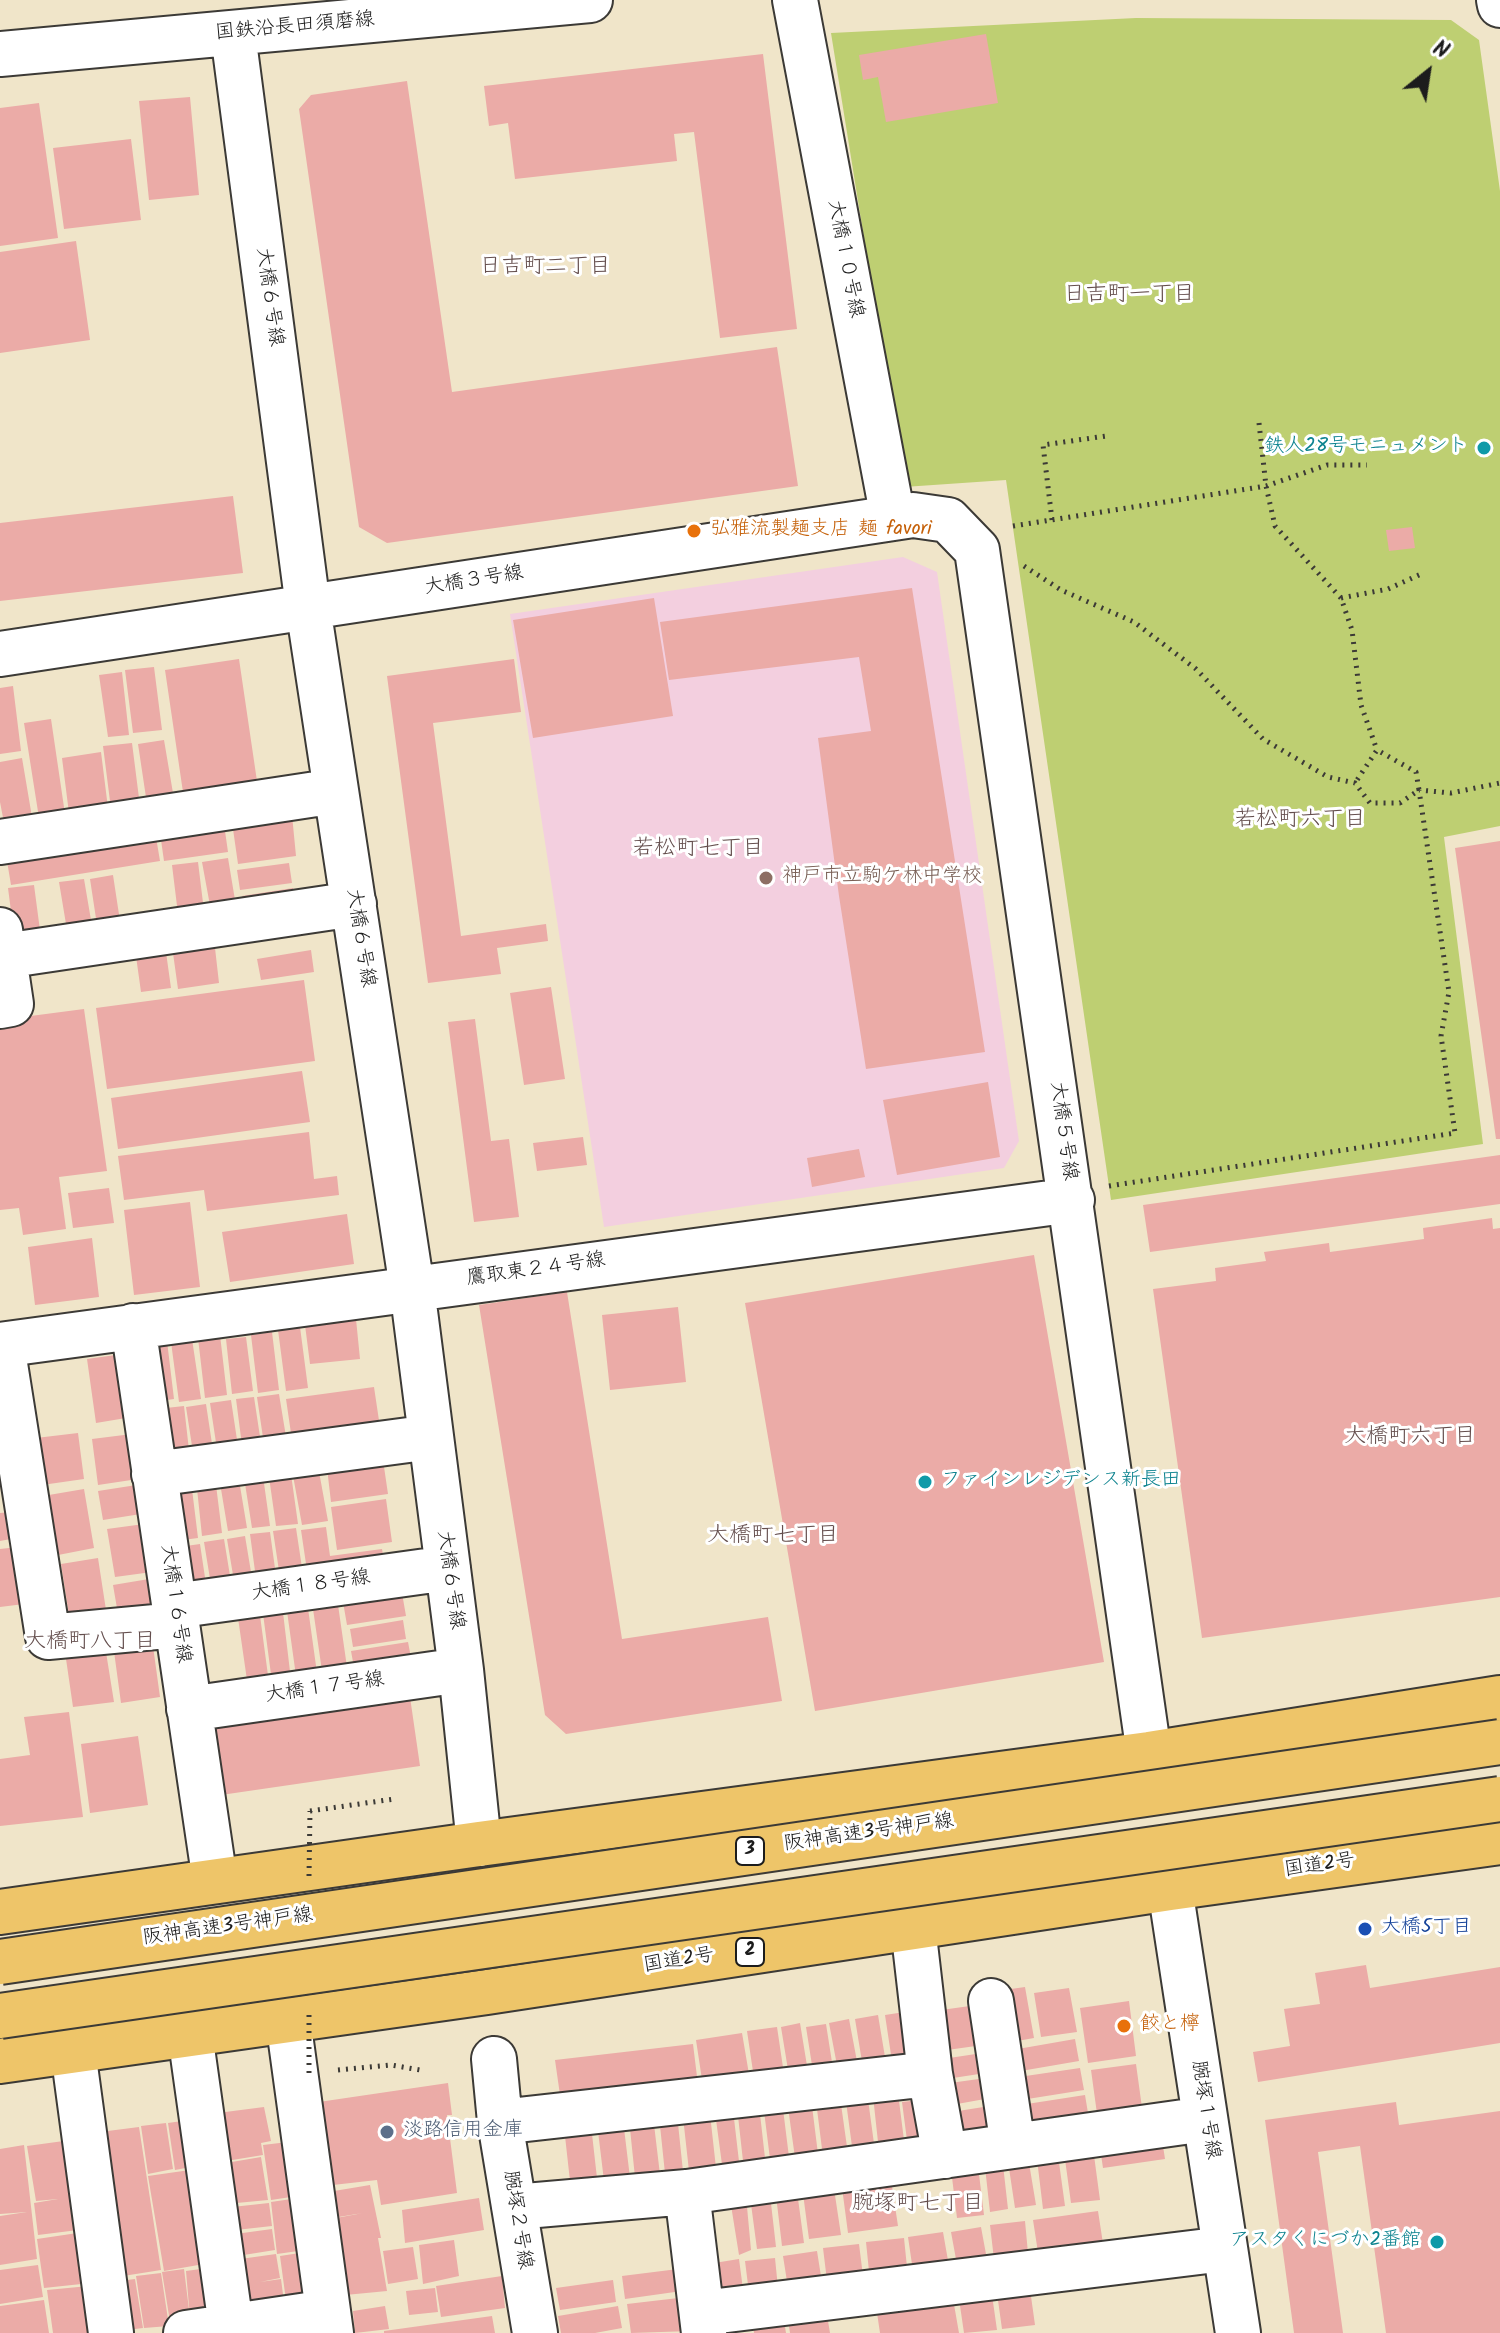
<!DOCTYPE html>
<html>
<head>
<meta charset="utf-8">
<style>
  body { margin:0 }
  #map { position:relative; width:1500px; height:2333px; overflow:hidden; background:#f0e5c9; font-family:Kalam,sans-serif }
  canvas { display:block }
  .north { position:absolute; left:1388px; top:32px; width:80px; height:80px; -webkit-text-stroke:6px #fff; paint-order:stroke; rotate:30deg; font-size:22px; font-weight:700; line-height:32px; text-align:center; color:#1c1c1c }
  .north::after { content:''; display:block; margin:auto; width:28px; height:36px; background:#1c1c1c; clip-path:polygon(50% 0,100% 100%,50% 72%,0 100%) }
</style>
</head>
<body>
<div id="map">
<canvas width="1500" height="2333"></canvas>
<div class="north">N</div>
</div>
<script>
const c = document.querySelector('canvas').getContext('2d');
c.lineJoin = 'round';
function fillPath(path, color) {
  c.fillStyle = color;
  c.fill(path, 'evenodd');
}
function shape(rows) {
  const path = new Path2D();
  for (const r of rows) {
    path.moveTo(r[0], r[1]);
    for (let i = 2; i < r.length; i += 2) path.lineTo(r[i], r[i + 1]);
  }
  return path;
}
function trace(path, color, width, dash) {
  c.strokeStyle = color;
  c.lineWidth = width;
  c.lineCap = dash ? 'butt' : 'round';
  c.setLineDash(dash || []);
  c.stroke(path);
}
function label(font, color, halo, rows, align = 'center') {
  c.font = font + ' Kalam,"Klee One",sans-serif';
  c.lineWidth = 6;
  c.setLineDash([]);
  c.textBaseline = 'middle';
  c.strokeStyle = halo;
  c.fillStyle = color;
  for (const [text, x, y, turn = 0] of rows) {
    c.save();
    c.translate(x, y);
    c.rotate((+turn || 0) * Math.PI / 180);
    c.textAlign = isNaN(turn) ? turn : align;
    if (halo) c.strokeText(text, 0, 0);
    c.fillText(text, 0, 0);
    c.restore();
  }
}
const built = shape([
  [903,557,937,572,1019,1141,1004,1168,604,1227,510,614]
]);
const green = shape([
  [1136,18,1451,20,1479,40,1500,191,1500,826,1444,837,1483,1144,1111,1200,1006,480,904,487,831,33]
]);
const building = shape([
  [986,34,998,103,886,122,878,77,863,80,859,55],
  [763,54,797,329,720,338,694,132,674,134,677,161,515,179,508,123,489,126,484,86],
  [407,81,452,392,777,347,798,486,387,543,359,527,299,109,311,95],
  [190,97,199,195,149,200,139,101],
  [39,103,58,238,0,246,0,108],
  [131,139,141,220,64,229,53,148],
  [76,241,90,340,0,353,0,252],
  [233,496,243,573,0,601,0,523],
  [1412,527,1415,548,1389,551,1386,530],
  [912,588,985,1052,866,1069,839,896,818,738,871,731,859,657,669,680,660,622],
  [654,598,673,716,533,738,513,620],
  [239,659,258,788,184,799,165,670],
  [514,659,521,712,433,723,461,936,546,924,548,941,497,948,501,974,428,983,387,676],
  [154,667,162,730,133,733,125,670],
  [122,672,129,735,108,737,99,675],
  [13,686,21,751,0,754,0,688],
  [51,719,65,814,39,818,24,723],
  [164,740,174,799,147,804,138,744],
  [132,743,140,806,111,809,103,746],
  [101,752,109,816,70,821,62,758],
  [22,758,33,823,5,828,0,802,0,762],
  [292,815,296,856,238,864,232,822],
  [224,824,228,852,164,861,160,833],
  [155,831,160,861,11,885,6,855],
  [1500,841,1500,1139,1496,1139,1455,848],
  [228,858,236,906,211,911,202,862],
  [198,862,204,911,178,914,172,865],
  [289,863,292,883,240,890,237,870],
  [113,875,120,921,97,925,90,879],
  [84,879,92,926,67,930,59,882],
  [34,885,41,938,15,942,8,888],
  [293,888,296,905,245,912,242,896],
  [165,945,171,988,141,992,135,949],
  [215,948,219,983,178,989,173,953],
  [311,950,314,972,261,980,257,959],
  [304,980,315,1061,107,1089,96,1008],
  [551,987,565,1079,524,1085,510,993],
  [84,1009,107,1171,59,1177,66,1229,23,1235,19,1208,0,1210,0,1020],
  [475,1019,491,1141,509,1139,519,1217,474,1222,448,1022],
  [302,1071,310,1122,118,1149,111,1098],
  [988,1082,1000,1157,897,1175,883,1100],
  [309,1132,314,1179,337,1176,339,1195,207,1211,204,1190,124,1200,118,1156],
  [583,1137,587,1165,537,1171,533,1143],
  [859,1149,865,1177,812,1187,807,1158],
  [1500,1155,1500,1204,1150,1252,1143,1205],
  [109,1188,114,1223,73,1228,68,1193],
  [190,1202,200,1287,134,1295,124,1210],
  [347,1214,354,1264,230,1282,222,1232],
  [1492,1218,1493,1229,1500,1228,1500,1597,1202,1638,1153,1289,1216,1281,1215,1268,1266,1261,1264,1252,1329,1243,1330,1252,1424,1239,1423,1228],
  [92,1238,99,1297,35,1305,28,1247],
  [1034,1255,1104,1662,815,1711,745,1303],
  [567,1292,622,1639,768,1617,782,1701,566,1734,545,1715,479,1305],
  [678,1307,686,1382,610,1390,602,1315],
  [356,1319,360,1359,310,1364,305,1325],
  [300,1327,308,1388,286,1391,278,1330],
  [272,1332,279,1390,258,1393,251,1335],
  [220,1335,227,1395,205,1398,198,1338],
  [246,1337,253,1391,232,1394,226,1339],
  [192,1339,201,1399,179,1402,171,1342],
  [167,1341,174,1399,153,1402,146,1344],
  [123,1354,132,1417,96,1423,87,1359],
  [374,1387,381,1434,293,1447,286,1399],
  [279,1394,288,1449,265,1451,257,1397],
  [254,1397,262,1450,243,1453,236,1399],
  [231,1400,239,1453,218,1456,210,1403],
  [206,1404,214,1457,194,1459,186,1407],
  [184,1406,190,1459,163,1461,157,1409],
  [78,1433,84,1479,42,1485,36,1438],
  [132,1434,138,1479,98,1485,92,1439],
  [383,1460,388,1494,331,1502,327,1468],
  [318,1466,328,1521,302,1525,292,1470],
  [290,1467,298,1524,276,1526,268,1470],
  [262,1469,270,1526,252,1528,243,1471],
  [238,1474,247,1528,228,1531,219,1477],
  [215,1477,222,1533,202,1536,196,1479],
  [191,1481,198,1538,175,1541,168,1483],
  [143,1484,147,1513,103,1520,98,1491],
  [84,1489,94,1548,53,1556,43,1496],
  [386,1499,392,1542,337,1550,331,1507],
  [11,1512,16,1538,0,1541,0,1513],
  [144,1524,152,1572,115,1577,107,1529],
  [326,1527,330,1556,382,1549,386,1573,309,1584,301,1530],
  [296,1528,304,1581,281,1584,273,1531],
  [270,1532,277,1583,257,1586,250,1534],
  [245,1536,253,1584,235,1587,227,1539],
  [224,1539,231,1582,211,1585,204,1542],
  [200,1544,207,1591,186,1594,179,1547],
  [18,1547,24,1604,0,1607,0,1549],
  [98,1558,106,1610,69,1615,61,1564],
  [155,1578,160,1608,118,1614,113,1585],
  [402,1593,406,1616,347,1625,343,1602],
  [337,1598,348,1674,323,1678,312,1602],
  [307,1601,317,1673,296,1676,286,1604],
  [282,1604,291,1680,272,1682,262,1606],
  [259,1608,269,1683,248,1687,237,1611],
  [403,1620,406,1639,353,1647,350,1629],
  [152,1639,160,1697,121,1703,113,1644],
  [408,1642,412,1663,355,1673,351,1651],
  [105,1646,114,1702,73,1707,65,1652],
  [410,1697,420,1766,221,1795,211,1727],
  [69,1712,83,1817,0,1826,0,1759,30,1755,24,1717],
  [138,1736,148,1805,90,1813,81,1744],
  [1366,1965,1370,1988,1500,1967,1500,2043,1258,2082,1253,2052,1290,2046,1284,2009,1320,2004,1315,1973],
  [1025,1987,1034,2038,1006,2043,997,1991],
  [1069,1988,1077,2032,1041,2037,1034,1993],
  [1129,2001,1136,2056,1088,2063,1080,2008],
  [977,2005,983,2045,940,2051,934,2011],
  [911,2011,919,2064,893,2068,885,2015],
  [878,2015,887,2069,864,2074,855,2019],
  [849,2019,859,2072,839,2076,829,2023],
  [800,2023,809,2078,790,2082,781,2027],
  [826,2024,834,2075,814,2078,806,2027],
  [777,2027,785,2081,755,2085,747,2031],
  [742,2033,751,2086,704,2093,696,2040],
  [1075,2039,1079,2061,1015,2072,1012,2050],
  [693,2044,699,2093,562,2109,555,2060],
  [989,2052,992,2072,940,2080,936,2060],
  [1136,2064,1143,2115,1098,2121,1091,2070],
  [1080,2068,1084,2090,1015,2101,1012,2078],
  [993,2077,996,2097,946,2106,943,2084],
  [448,2083,452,2115,447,2115,457,2193,381,2205,377,2180,324,2186,312,2103],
  [867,2092,875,2151,853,2154,845,2094],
  [898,2093,905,2148,879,2151,873,2096],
  [1085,2095,1090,2125,1019,2136,1014,2106],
  [840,2097,848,2154,823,2157,816,2101],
  [811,2098,819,2162,796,2165,787,2100],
  [928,2099,934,2145,908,2148,902,2102],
  [782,2101,790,2165,771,2167,763,2103],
  [1396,2102,1399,2125,1500,2111,1500,2333,1386,2333,1360,2146,1318,2152,1343,2333,1294,2333,1265,2120],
  [759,2105,766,2167,744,2170,737,2107],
  [996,2105,1001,2134,956,2140,952,2112],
  [264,2107,271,2141,261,2143,263,2155,214,2163,210,2114],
  [733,2110,740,2170,723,2172,715,2112],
  [677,2114,684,2181,666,2183,659,2116],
  [710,2114,717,2177,690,2180,683,2117],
  [653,2116,661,2183,636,2187,629,2119],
  [189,2120,196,2166,175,2170,168,2123],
  [623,2120,631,2186,605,2189,597,2123],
  [166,2123,173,2169,148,2174,141,2126],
  [591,2125,598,2187,571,2190,564,2127],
  [139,2127,161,2270,117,2277,92,2133],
  [1161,2133,1165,2159,1103,2168,1099,2141],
  [71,2140,86,2229,38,2235,34,2203,58,2199,36,2201,27,2146],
  [296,2141,304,2195,271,2200,263,2145],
  [24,2145,37,2259,0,2265,0,2216,27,2212,0,2214,0,2149],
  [1057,2148,1065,2206,1043,2209,1036,2151],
  [1093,2148,1100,2200,1071,2203,1064,2152],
  [1027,2151,1036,2205,1015,2208,1007,2155],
  [1002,2156,1008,2209,990,2212,984,2158],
  [261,2157,268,2200,226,2204,220,2164],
  [977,2158,984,2215,957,2218,950,2161],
  [190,2170,204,2264,164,2271,148,2176],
  [890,2173,898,2226,848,2233,841,2180],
  [833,2182,841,2235,809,2239,802,2186],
  [796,2184,804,2243,782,2246,775,2187],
  [370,2185,381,2238,378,2238,387,2291,335,2296,320,2221,363,2213,320,2220,316,2194],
  [769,2186,776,2247,757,2249,749,2189],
  [746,2196,751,2250,739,2255,730,2199],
  [305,2197,312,2249,277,2254,271,2202],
  [479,2198,484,2230,405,2243,402,2210],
  [269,2203,272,2226,227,2231,223,2208],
  [1098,2211,1104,2250,1039,2259,1033,2220],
  [1025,2221,1029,2264,995,2268,990,2225],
  [981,2227,988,2265,958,2270,951,2232],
  [272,2229,275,2250,231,2257,228,2235],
  [91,2231,100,2282,44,2288,37,2239],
  [943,2232,950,2272,914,2278,908,2237],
  [904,2238,908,2277,870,2281,866,2242],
  [454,2240,459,2276,423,2284,419,2245],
  [859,2244,864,2284,828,2289,823,2248],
  [413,2247,418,2279,388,2284,383,2251],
  [313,2251,322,2304,287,2308,280,2256],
  [817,2251,823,2289,789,2294,783,2256],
  [276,2254,280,2278,260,2282,281,2279,285,2310,238,2316,226,2261],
  [775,2258,779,2298,750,2301,745,2261],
  [739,2259,744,2297,714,2301,708,2264],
  [38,2265,43,2297,0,2304,0,2270],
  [215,2267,225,2317,171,2328,162,2272,184,2269,190,2318,186,2271],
  [686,2268,689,2290,625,2299,622,2276],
  [161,2273,169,2326,144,2328,136,2276],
  [502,2276,505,2308,441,2317,436,2286],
  [135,2279,143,2328,119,2331,111,2282],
  [613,2280,616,2302,560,2310,556,2288],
  [1029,2282,1035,2325,1002,2329,996,2286],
  [99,2285,106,2333,53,2333,47,2290],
  [435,2288,438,2312,409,2315,406,2291],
  [991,2288,997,2330,964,2333,958,2292],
  [952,2293,959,2333,880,2333,876,2306],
  [687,2297,691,2331,631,2333,627,2304],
  [44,2300,49,2333,0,2333,0,2306],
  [385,2306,389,2329,355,2333,353,2311],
  [618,2306,622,2328,595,2333,561,2333,558,2316],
  [827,2315,830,2333,790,2333,788,2320],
  [492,2316,495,2333,384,2333,384,2331],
  [784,2321,786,2333,754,2333,753,2325]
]);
const path = shape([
  [1259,423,1266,486,1275,526,1341,598,1352,630,1361,705,1377,750],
  [1052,520,1043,445,1106,436],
  [1013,526,1266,486,1327,465,1367,465],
  [1024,566,1061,590,1134,622,1196,669,1263,739,1328,777,1355,783,1370,803,1400,803,1419,790,1416,772,1377,750,1355,783],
  [1341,598,1388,589,1421,574],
  [1109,1186,1455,1133,1441,1036,1449,992,1419,790,1451,793,1500,783],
  [310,1811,394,1799],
  [338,2070,391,2065,420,2070]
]);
const minor = shape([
  [795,0,893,518],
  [1499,0,1500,5],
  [233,34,308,607,412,1288,461,1670,479,1844],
  [0,54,590,0],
  [0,654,913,515,948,520,977,550,1149,1754],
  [0,842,336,791],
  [0,930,11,1004,0,1006],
  [4,956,354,904],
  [133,1326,215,1881],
  [0,1345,1072,1200],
  [2,1345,48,1637,177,1625],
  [154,1474,431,1437],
  [174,1606,448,1568],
  [189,1709,461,1670],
  [1170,1888,1238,2333],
  [913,1927,930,2074,945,2156],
  [991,2001,1013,2146],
  [288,2020,331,2333],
  [190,2034,232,2333],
  [73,2051,111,2333],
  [494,2059,500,2122,535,2333],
  [500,2122,930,2074],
  [687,2192,704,2333],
  [514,2207,687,2192,1205,2119],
  [702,2313,1224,2249],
  [186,2333,328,2312]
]);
const highway = shape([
  [0,1912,479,1844,1149,1754,1500,1698],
  [0,2061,487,1992,1170,1888,1500,1842]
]);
const pathBridge = shape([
  [309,1876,310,1811],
  [309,2073,309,2014]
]);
const highwayBridge = shape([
  [0,1962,1500,1742],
  [0,2016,1500,1799]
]);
const markers = [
  [1484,448,8,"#0f9aa8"],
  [694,531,8,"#e8710a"],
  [766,878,8,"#8d6e63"],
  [925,1482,8,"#0f9aa8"],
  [1365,1929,8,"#1a4fb4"],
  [1124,2026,8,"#e8710a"],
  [387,2132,8,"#5c6f8a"],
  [1437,2242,8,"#0f9aa8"]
];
const shields = [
  [750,1851,28],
  [750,1952,28]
];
const shieldNames = [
  ["3",750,1851],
  ["2",750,1952]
];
const streetNames = [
  ["国鉄沿長田須磨線",295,28,-5],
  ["大橋１０号線",844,259,79],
  ["大橋６号線",268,297,82],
  ["大橋３号線",474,582,-9],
  ["大橋６号線",359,938,81],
  ["大橋５号線",1062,1131,82],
  ["鷹取東２４号線",536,1271,-8],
  ["大橋６号線",449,1580,82],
  ["大橋１８号線",311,1587,-8],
  ["大橋１６号線",174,1604,82],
  ["大橋１７号線",325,1689,-8],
  ["阪神高速3号神戸線",869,1834,-8],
  ["国道2号",1320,1867,-8],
  ["阪神高速3号神戸線",228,1928,-8],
  ["国道2号",679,1962,-9],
  ["腕塚１号線",1204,2110,81],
  ["腕塚２号線",516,2220,81]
];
const cultureNames = [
  ["鉄人28号モニュメント",1468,448],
  ["ファインレジデンス新長田",941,1482,"left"],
  ["アスタくにづか2番館",1421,2242]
];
const foodNames = [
  ["弘雅流製麺支店 麺 favori",710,531],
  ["餃と檸",1140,2026]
];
const educationNames = [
  ["神戸市立駒ケ林中学校",782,878]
];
const transitNames = [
  ["大橋5丁目",1381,1929]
];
const serviceNames = [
  ["淡路信用金庫",403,2132]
];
const neighbourhoodNames = [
  ["日吉町二丁目",545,268],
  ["日吉町一丁目",1129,296],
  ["若松町六丁目",1300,821],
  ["若松町七丁目",698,850],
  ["大橋町六丁目",1410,1438],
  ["大橋町七丁目",773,1537],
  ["大橋町八丁目",90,1643],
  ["腕塚町七丁目",918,2205]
];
fillPath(built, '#f3cfdf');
fillPath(green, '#becf72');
fillPath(building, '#ebaba7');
trace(minor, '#3c3a36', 48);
trace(highway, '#3c3a36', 48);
trace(path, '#3c3a36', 5, [2, 6]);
trace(minor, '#fff', 44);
trace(highway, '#eec569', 44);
trace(highwayBridge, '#3c3a36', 48, []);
trace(pathBridge, '#3c3a36', 5, [2, 6]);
trace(highwayBridge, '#eec569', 44);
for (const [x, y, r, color] of markers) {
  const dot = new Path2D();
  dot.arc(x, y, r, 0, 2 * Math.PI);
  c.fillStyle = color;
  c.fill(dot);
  trace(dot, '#fff', 3);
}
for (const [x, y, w] of shields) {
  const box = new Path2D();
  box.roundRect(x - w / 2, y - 14, w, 28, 6);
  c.fillStyle = '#fff';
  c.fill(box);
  trace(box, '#1c1c1c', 2);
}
label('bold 18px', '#1c1c1c', null, shieldNames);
label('20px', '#1c1c1c', '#fff', streetNames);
label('20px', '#0d838f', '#fff', cultureNames, 'right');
label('20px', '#c56008', '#fff', foodNames, 'left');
label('20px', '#785e54', '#fff', educationNames, 'left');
label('20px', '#164399', '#fff', transitNames, 'left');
label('20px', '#4e5e75', '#fff', serviceNames, 'left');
label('22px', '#644e4d', '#fff', neighbourhoodNames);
</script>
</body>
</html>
